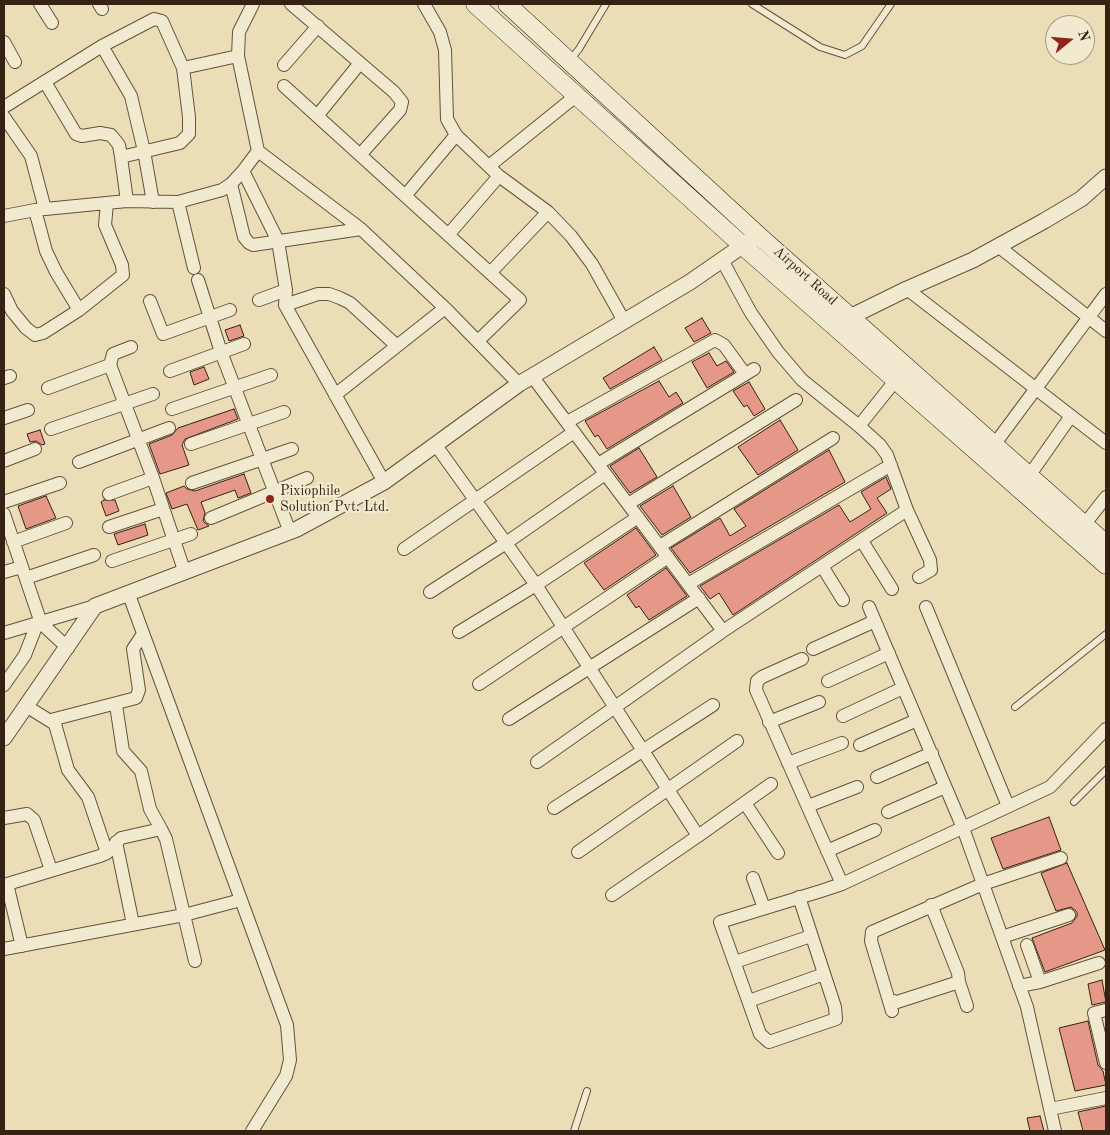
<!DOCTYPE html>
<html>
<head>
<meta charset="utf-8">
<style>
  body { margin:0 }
  #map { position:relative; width:1110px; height:1135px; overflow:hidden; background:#ebdeb6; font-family:"Old Standard TT",serif }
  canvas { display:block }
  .frame { position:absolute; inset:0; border:5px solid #362212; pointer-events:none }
  .north { position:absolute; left:1045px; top:15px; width:50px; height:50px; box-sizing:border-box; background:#f2ead0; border:1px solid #a79a84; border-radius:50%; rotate:73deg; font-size:14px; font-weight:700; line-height:20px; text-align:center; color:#362212 }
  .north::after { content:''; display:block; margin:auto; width:18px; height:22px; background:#8f2418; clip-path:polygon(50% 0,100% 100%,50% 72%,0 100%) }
</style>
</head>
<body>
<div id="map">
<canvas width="1110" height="1135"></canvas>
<div class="frame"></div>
<div class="north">N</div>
</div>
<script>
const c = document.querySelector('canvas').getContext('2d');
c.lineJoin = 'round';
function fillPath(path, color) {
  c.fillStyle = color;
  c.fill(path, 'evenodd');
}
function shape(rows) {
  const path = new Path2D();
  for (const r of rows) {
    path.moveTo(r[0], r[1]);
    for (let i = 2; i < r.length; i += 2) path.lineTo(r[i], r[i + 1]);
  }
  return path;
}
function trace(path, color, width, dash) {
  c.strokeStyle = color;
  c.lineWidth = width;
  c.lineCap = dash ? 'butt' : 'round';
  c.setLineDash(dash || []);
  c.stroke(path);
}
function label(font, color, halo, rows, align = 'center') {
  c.font = font + ' "Old Standard TT",serif';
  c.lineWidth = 4.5;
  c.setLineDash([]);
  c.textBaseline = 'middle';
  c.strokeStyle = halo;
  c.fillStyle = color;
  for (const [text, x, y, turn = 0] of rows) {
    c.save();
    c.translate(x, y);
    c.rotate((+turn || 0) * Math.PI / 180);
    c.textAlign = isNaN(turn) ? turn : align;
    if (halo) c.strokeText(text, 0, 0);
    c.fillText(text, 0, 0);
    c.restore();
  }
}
const building = shape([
  [702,318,711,333,694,342,685,328,702,318],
  [240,325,244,336,229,341,225,330,240,325],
  [654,347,662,360,610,389,603,378,654,347],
  [709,353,717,366,726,361,734,372,707,388,692,362,709,353],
  [204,367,209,379,194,385,190,372,204,367],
  [659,381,669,397,676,392,683,403,607,449,598,435,595,437,585,421,659,381],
  [749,382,765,409,754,416,747,405,744,407,733,391,749,382],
  [234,409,238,419,185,439,182,445,189,465,160,474,149,444,172,435,178,428,234,409],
  [780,420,798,450,758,475,738,447,780,420],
  [40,430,45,444,42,445,36,441,30,442,27,434,40,430],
  [639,448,657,477,630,493,610,466,639,448],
  [829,450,845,482,690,573,671,548,720,518,730,536,746,526,734,509,829,450],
  [244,474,251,493,238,498,235,490,201,502,205,513,203,521,209,526,198,530,187,504,172,509,166,493,184,486,187,489,195,491,244,474],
  [886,477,891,489,877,498,887,513,733,615,719,593,710,599,700,586,839,505,850,522,871,509,861,492,886,477],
  [673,486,691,517,662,535,640,506,673,486],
  [46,496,56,518,26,529,18,506,46,496],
  [104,500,115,500,119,511,106,516,101,502,104,500],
  [145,524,148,535,118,545,114,534,145,524],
  [636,528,656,555,604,590,584,563,636,528],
  [666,568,687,596,649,620,639,606,636,608,627,595,666,568],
  [1049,817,1061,850,1003,869,991,838,1049,817],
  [1067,863,1105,950,1045,972,1032,938,1072,923,1077,916,1077,912,1071,907,1056,911,1041,873,1067,863],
  [1102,980,1106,1002,1092,1005,1088,984,1102,980],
  [1088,1021,1098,1065,1103,1071,1106,1085,1075,1091,1059,1028,1088,1021],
  [1106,1106,1106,1131,1083,1131,1078,1112,1106,1106],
  [1040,1116,1044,1131,1030,1131,1027,1118,1040,1116]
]);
const service = shape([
  [752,4,820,47,845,55,862,46,891,4],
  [570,60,579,49,606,4],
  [1015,707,1106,634],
  [1074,802,1106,770],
  [574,1131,587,1091]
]);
const minor = shape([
  [40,4,52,23],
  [99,4,102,9],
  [291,4,394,92,402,102,400,110,360,155],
  [424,4,440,32,445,50,447,119,456,135,499,176,548,212,571,236,592,264,624,321],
  [4,42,15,62],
  [102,46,131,96,144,151,153,202],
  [284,65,318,26],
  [183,68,238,56],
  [45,82,76,134,82,136,100,133,111,135,119,145,121,157],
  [284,86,520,300,478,341],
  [4,107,102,46,154,19,162,21,183,68,189,117,189,134,180,143,121,157,127,201],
  [317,116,360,63],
  [4,117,31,156,45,209],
  [258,151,361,229],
  [489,166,577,95],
  [243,171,278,241,286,290,285,305,384,482],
  [231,184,244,237,249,243,253,245,361,229,445,308,519,384],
  [405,196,456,135],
  [178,202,194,268],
  [4,216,35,210,127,201,178,202,222,190,231,184,243,171,258,151,238,56,239,32,253,4],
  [448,235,499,176],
  [998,246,1106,331],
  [722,260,751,313,778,352,802,380,859,426],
  [490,273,548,212],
  [198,280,221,352,290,532],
  [907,289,1106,443],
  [4,294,12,311,26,328,35,335,43,333,79,310,56,272,46,251,35,210],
  [259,300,286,290],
  [150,301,163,334,230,310],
  [285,305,318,294,329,294,340,298,350,303,397,346],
  [79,310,123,275,122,265,105,225,107,203],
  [131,347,113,354,110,365,153,478,185,573],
  [170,371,244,344],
  [532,376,723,631],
  [4,378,10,376],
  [895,381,859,426,880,445,887,455,907,510,930,560,931,570,919,577],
  [48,388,110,365],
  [335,395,445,308],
  [172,409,271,375],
  [4,418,28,410],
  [567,422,715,340,724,345,745,374],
  [51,429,153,394],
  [191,444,284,412],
  [435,444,536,585,698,836,771,784],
  [994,445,1106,294],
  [4,461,35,449],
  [79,462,169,428],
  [598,464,754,369],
  [1029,476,1071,416],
  [192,483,292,449],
  [109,494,153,478],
  [4,502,60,483],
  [628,504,796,400],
  [4,514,41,623,68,648],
  [211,518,307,478],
  [1084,525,1106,497],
  [109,527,163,509],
  [862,541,892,589],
  [13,542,66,523],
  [660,546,833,438],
  [404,549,574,432],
  [112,561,191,534],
  [822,566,843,600],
  [4,572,22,567],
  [26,578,94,555],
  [688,584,891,465],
  [430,592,506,543,605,474],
  [129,595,287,1025,290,1060,286,1076,252,1131],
  [869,607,963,828,1027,1007,1055,1131],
  [926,607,1008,806],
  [459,632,536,585,638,517],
  [4,633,95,606],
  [813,649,875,621],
  [802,659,762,677,757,681,756,690,842,884,1050,787,1106,729],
  [828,681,889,653],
  [479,684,668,557],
  [4,685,25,655,37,624],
  [26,706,55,724,68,770,88,797,107,853],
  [843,716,903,688],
  [509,719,699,598],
  [51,720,136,698,139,690,133,649,143,634],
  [769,722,819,702],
  [860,745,917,720],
  [537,762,723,631,907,510],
  [788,763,842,743],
  [877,777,932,753],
  [745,803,778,853],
  [808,806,857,787],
  [554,808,713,705],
  [888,812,945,787],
  [4,818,27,814,34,820,51,870],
  [161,829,166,839,195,961],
  [116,842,133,924],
  [827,851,875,830],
  [578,852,737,741],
  [753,878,764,908],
  [7,884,22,946],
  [4,885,100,856,107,853,121,838,161,829,150,809,141,771,123,751,116,705],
  [612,895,698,836],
  [799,897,835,1007,836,1019,769,1042,760,1034,720,922,821,891,842,884],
  [1002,937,1069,915],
  [1027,945,1040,982],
  [4,949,184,915,241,900],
  [735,962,811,936],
  [959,982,967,1006],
  [1019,986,1040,982,1099,963],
  [890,1000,897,1002,959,982,958,973,931,905],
  [749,1001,824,974],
  [1106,1010,1094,1013,1106,1063],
  [892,1011,871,941,872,932,983,884,1061,858],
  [1050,1109,1106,1098]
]);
const tertiary = shape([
  [842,324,850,317,907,289,973,260,1044,221,1081,199,1106,177],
  [4,738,95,606,297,529,384,482,519,384,690,282,758,235]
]);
const secondary = shape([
  [475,4,743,246,1106,565],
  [507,4,758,235,1106,544]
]);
const markers = [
  [270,499,5,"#8f2418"]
];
const streetNames = [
  ["Airport Road",805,276,42]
];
const poiNames = [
  ["Pixiophile",280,491],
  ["Solution Pvt. Ltd.",280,507]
];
fillPath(building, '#e59788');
trace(building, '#362212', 1);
trace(service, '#63513b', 8);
trace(minor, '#63513b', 14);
trace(tertiary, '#63513b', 17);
trace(secondary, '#362212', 19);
trace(service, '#f2ead0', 6);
trace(minor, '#f2ead0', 12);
trace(tertiary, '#f2ead0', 15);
trace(secondary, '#f2ead0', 18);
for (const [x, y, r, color] of markers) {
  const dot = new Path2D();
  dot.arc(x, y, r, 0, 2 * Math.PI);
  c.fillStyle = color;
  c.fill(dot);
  trace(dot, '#f2ead0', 2);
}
label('14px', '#362212', '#f2ead0', streetNames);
label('14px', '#362212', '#f2ead0', poiNames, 'left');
</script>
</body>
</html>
